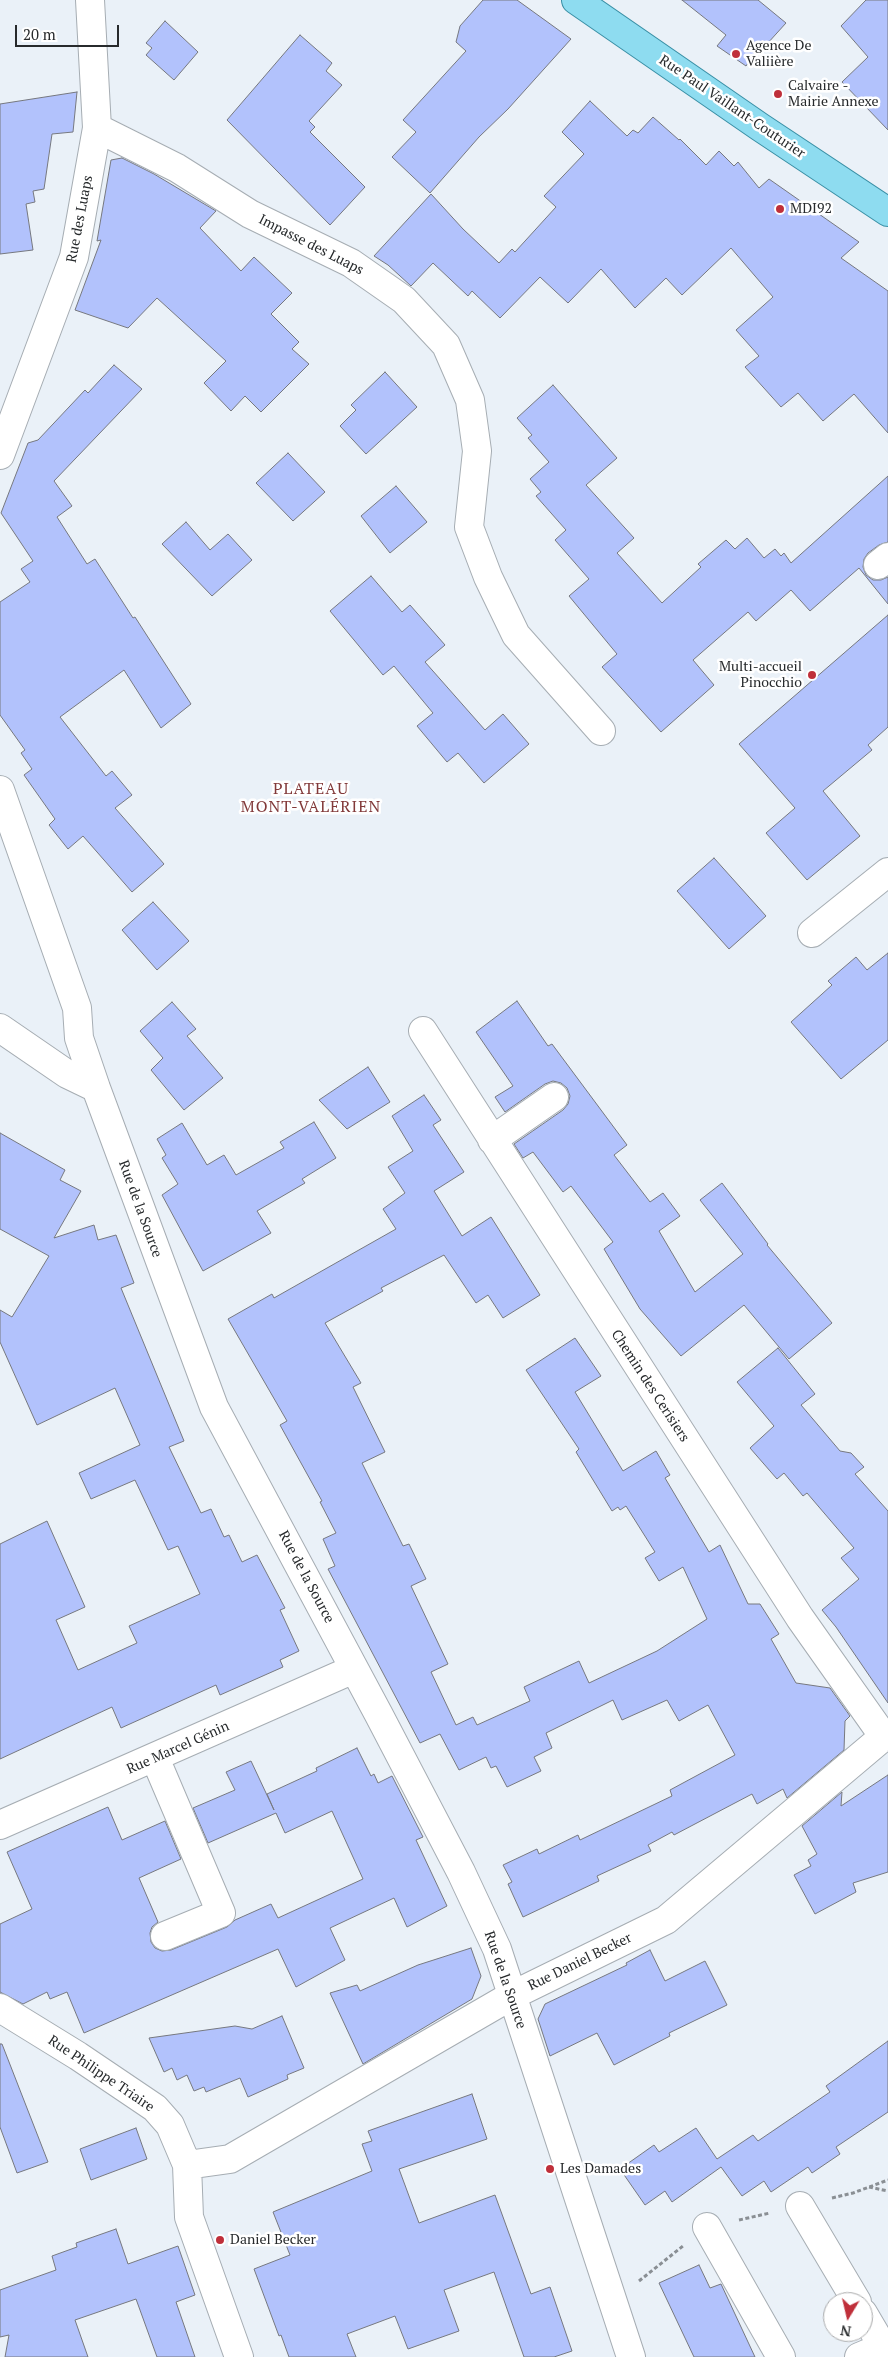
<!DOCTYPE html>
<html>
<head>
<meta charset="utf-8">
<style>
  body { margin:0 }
  #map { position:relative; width:888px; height:2357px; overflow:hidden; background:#eaf1f8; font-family:"PT Serif",serif }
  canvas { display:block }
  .north { position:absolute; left:823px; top:2292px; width:50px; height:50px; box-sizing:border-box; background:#fff; border:1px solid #a9aaab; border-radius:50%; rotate:189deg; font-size:14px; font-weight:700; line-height:20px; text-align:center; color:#272a2c }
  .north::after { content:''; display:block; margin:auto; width:18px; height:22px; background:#bf2f3a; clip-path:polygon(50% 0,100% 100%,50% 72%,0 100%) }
  .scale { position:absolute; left:15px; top:25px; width:104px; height:22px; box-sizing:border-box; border:2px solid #272a2c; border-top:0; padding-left:6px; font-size:15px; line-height:18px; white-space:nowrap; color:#272a2c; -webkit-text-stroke:4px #fff; paint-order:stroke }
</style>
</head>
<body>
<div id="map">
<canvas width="888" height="2357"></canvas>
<div class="north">N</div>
<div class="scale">20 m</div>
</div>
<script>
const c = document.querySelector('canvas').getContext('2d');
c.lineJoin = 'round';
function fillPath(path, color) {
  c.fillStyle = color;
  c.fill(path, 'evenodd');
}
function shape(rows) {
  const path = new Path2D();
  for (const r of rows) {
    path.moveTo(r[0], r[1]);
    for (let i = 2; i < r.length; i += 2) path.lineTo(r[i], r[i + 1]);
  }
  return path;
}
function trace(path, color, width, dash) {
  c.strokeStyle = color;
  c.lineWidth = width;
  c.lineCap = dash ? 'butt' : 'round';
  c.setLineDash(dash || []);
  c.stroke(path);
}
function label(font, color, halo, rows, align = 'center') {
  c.font = font + ' "PT Serif",serif';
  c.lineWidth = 5;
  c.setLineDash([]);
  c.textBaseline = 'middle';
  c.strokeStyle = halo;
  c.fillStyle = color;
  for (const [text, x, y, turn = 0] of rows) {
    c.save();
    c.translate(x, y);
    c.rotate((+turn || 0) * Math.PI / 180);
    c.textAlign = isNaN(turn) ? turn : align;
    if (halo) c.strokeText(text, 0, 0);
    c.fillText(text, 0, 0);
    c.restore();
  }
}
const building = shape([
  [483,0,517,0,571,39,508,109,479,137,430,193,392,157,416,132,403,120,466,51,456,42,460,26,483,0],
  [682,0,758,0,786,23,767,44,764,41,746,66,717,46,726,35,682,0],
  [866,0,888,0,888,130,842,82,868,57,841,26,866,0],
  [165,21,198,52,174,80,146,55,152,48,146,43,165,21],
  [300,35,332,63,326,71,342,85,309,121,315,127,310,132,365,187,330,225,227,120,300,35],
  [77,92,73,132,52,134,44,189,33,191,35,202,26,204,33,250,0,254,0,104,77,92],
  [590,101,627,136,633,130,638,133,653,117,679,140,680,139,706,165,719,151,734,166,738,162,759,188,769,179,859,242,841,258,888,291,888,433,854,394,823,421,798,393,781,407,745,367,759,356,736,330,773,297,731,248,682,295,666,278,635,308,601,269,568,303,540,277,500,318,472,291,468,296,433,263,411,286,388,265,374,256,431,194,463,229,499,263,512,249,515,252,556,207,544,196,584,154,562,132,590,101],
  [122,158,154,174,216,211,200,228,241,271,254,257,292,293,271,314,299,342,292,349,309,364,261,412,245,396,231,411,204,383,226,361,157,298,128,328,75,310,101,240,97,241,111,160,122,158],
  [114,365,142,389,54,481,72,506,57,517,87,564,95,559,133,618,135,617,191,704,161,728,124,670,60,717,106,776,112,771,132,795,115,808,164,864,132,892,83,836,68,849,49,825,55,819,24,775,32,769,21,753,25,750,0,715,0,602,30,582,21,569,33,561,1,513,28,443,38,440,85,390,88,393,114,365],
  [385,372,417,407,366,454,340,426,356,410,351,405,385,372],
  [553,385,617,458,586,485,634,538,617,553,662,603,701,567,698,564,726,540,735,549,747,538,764,558,775,549,781,556,784,553,791,563,888,476,888,542,879,545,868,553,864,559,863,567,866,575,873,580,881,580,888,577,888,604,859,568,810,611,791,590,756,621,748,612,693,660,714,685,661,732,602,667,617,654,569,596,589,579,555,540,566,530,536,496,541,492,530,479,549,462,528,438,532,435,517,418,553,385],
  [288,453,325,492,293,521,256,483,288,453],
  [396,486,427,522,390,553,361,516,396,486],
  [186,522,210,550,228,534,252,560,212,596,162,544,186,522],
  [371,576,402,612,410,605,445,645,425,662,485,730,503,714,529,744,484,783,458,753,447,762,417,726,433,713,394,666,383,675,330,611,371,576],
  [888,615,888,727,868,745,872,750,823,791,860,836,807,880,766,833,795,808,739,744,888,615],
  [714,858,766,916,729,949,677,891,714,858],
  [153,902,189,941,157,970,122,930,153,902],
  [888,953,888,1040,841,1079,791,1022,832,985,828,981,856,957,867,970,888,953],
  [517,1001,548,1046,552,1044,627,1145,614,1155,650,1202,663,1193,680,1216,659,1231,695,1292,743,1254,700,1200,722,1183,768,1244,767,1245,832,1323,789,1359,744,1305,681,1356,640,1309,604,1249,613,1242,571,1186,563,1192,533,1152,523,1158,514,1144,563,1110,568,1104,570,1096,567,1088,561,1083,553,1081,545,1084,505,1112,495,1097,513,1086,476,1032,517,1001],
  [172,1002,196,1029,187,1036,223,1078,184,1110,151,1070,163,1058,140,1031,172,1002],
  [368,1067,390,1102,347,1129,319,1100,368,1067],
  [424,1095,441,1120,433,1125,464,1172,434,1191,462,1236,491,1217,540,1295,503,1318,488,1295,476,1303,444,1255,381,1288,383,1291,325,1323,361,1383,353,1387,385,1452,362,1463,403,1546,409,1544,426,1579,411,1586,448,1664,431,1672,456,1725,473,1717,477,1725,530,1701,524,1687,579,1661,589,1683,657,1651,707,1619,683,1567,659,1581,645,1558,655,1552,626,1506,620,1510,618,1507,612,1511,576,1452,579,1449,526,1370,575,1338,601,1376,575,1392,623,1471,656,1451,670,1475,665,1478,709,1552,720,1545,748,1604,760,1604,779,1634,771,1639,796,1683,830,1688,850,1716,845,1721,844,1750,787,1798,783,1789,757,1804,752,1794,674,1835,672,1832,648,1845,651,1851,597,1876,599,1881,523,1917,508,1884,512,1882,503,1865,537,1849,539,1854,578,1835,580,1840,672,1796,670,1790,735,1755,708,1705,679,1721,667,1700,622,1720,613,1700,546,1733,552,1748,534,1757,541,1771,507,1787,496,1766,491,1768,486,1757,459,1770,440,1734,420,1743,328,1569,335,1566,323,1539,336,1533,320,1502,322,1501,280,1425,287,1421,228,1319,272,1294,274,1298,396,1229,383,1209,405,1193,388,1167,413,1151,392,1116,424,1095],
  [314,1122,336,1158,302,1179,305,1183,257,1211,271,1233,203,1271,162,1195,178,1184,162,1158,166,1155,157,1139,182,1123,207,1165,224,1155,236,1175,284,1148,280,1142,314,1122],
  [0,1133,65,1170,60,1180,81,1191,54,1238,94,1225,98,1240,116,1235,134,1283,121,1288,184,1441,169,1447,201,1513,211,1509,224,1537,229,1535,242,1562,257,1555,285,1608,280,1610,299,1651,280,1660,283,1667,220,1695,216,1685,121,1728,112,1707,0,1759,0,1544,47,1521,85,1607,56,1620,78,1670,137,1643,129,1626,200,1594,178,1546,168,1550,135,1480,91,1499,79,1473,140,1445,115,1388,37,1425,0,1342,0,1310,12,1317,49,1256,0,1229,0,1133],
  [778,1348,815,1394,801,1405,840,1451,851,1453,864,1467,855,1474,888,1511,888,1703,836,1627,822,1610,859,1579,841,1558,854,1548,807,1493,803,1496,784,1473,777,1479,750,1448,774,1426,737,1382,778,1348],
  [357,1748,371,1776,374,1774,378,1783,392,1776,423,1837,416,1840,447,1906,407,1927,394,1898,330,1928,345,1960,296,1987,278,1949,84,2033,67,1992,50,1999,47,1992,23,2004,0,1992,0,1924,32,1909,7,1852,108,1807,122,1840,165,1821,181,1859,139,1878,158,1922,152,1927,150,1933,151,1942,155,1948,162,1951,171,1950,227,1927,235,1920,271,1904,278,1918,363,1879,332,1811,285,1833,276,1813,208,1843,193,1808,235,1790,226,1772,251,1761,274,1810,267,1794,317,1771,316,1768,357,1748],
  [888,1775,888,1872,853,1883,856,1892,815,1914,794,1875,811,1866,808,1860,817,1854,802,1826,842,1792,841,1806,888,1775],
  [471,1948,481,1976,472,1999,363,2064,330,1993,357,1985,360,1991,418,1965,471,1948],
  [650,1950,665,1981,705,1961,727,2005,669,2033,670,2036,614,2065,597,2033,550,2056,538,2019,545,2004,627,1965,626,1963,650,1950],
  [282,2016,304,2068,287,2075,288,2079,248,2097,240,2078,206,2092,204,2087,194,2091,187,2075,177,2080,172,2068,164,2072,149,2038,235,2026,252,2029,282,2016],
  [888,2041,888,2112,836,2147,840,2154,812,2173,808,2167,771,2192,764,2181,742,2196,721,2167,672,2202,665,2191,645,2205,620,2169,654,2145,659,2152,696,2128,717,2159,753,2135,758,2141,830,2092,826,2086,888,2041],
  [0,2044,2,2044,48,2162,17,2173,0,2127,0,2044],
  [472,2094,487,2139,399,2169,419,2223,495,2195,531,2294,550,2287,572,2351,554,2357,524,2357,494,2272,444,2290,459,2331,408,2349,395,2316,347,2334,356,2357,289,2357,281,2335,279,2336,254,2269,290,2255,273,2212,372,2171,362,2144,372,2141,368,2131,472,2094],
  [136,2128,147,2159,91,2180,80,2149,136,2128],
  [116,2229,128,2264,178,2246,195,2295,176,2302,195,2357,157,2357,136,2299,75,2320,88,2357,5,2357,9,2335,0,2337,0,2290,56,2270,52,2256,77,2247,76,2243,116,2229],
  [699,2265,710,2288,721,2284,755,2357,694,2357,659,2283,699,2265]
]);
const path = shape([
  [869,2187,888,2191],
  [832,2198,853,2193,888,2180],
  [739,2220,770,2213],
  [639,2281,683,2246]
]);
const minor = shape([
  [97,128,177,168,250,214,351,263,404,300,446,345,470,400,477,451,469,527,488,577,516,635,601,731],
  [0,455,74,257,97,128,90,0],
  [878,565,888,557],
  [0,790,77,1008,79,1038,96,1088,214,1407,379,1715,461,1872,497,1949,631,2357],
  [812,933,888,872],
  [0,1028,67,1074,96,1088],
  [423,1031,800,1618,884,1737],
  [492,1140,554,1097],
  [155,1758,221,1913,165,1936],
  [0,1825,354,1669],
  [0,2008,78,2056,155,2108,170,2125,187,2165,189,2217,239,2357],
  [187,2165,230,2159,511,1996,666,1920,888,1733],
  [800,2206,857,2302],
  [707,2227,781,2357],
  [859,2357,883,2347,863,2313]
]);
const major = shape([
  [576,0,760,127,888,212]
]);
const markers = [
  [736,54,5,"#bf2f3a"],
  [778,94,5,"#bf2f3a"],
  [780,209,5,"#bf2f3a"],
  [812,675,5,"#bf2f3a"],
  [550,2169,5,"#bf2f3a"],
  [220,2240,5,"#bf2f3a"]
];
const poiNames = [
  ["Agence De",746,46],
  ["Valiière",746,62],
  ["Calvaire -",788,86],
  ["Mairie Annexe",788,102],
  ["MDI92",790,209],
  ["Multi-accueil",802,667,"right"],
  ["Pinocchio",802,683,"right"],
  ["Les Damades",560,2169],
  ["Daniel Becker",230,2240]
];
const streetNames = [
  ["Rue Paul Vaillant-Couturier",732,107,34],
  ["Rue des Luaps",80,219,-79],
  ["Impasse des Luaps",311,245,27],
  ["Rue de la Source",140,1209,70],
  ["Chemin des Cerisiers",650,1386,57],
  ["Rue de la Source",306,1577,62],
  ["Rue Marcel Génin",178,1748,-24],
  ["Rue Daniel Becker",580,1962,-26],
  ["Rue de la Source",505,1980,71],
  ["Rue Philippe Triaire",101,2074,34]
];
const quarterNames = [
  ["PLATEAU",311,789],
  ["MONT-VALÉRIEN",311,807]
];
fillPath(building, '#b2c2fc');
trace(building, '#76787f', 1);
trace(minor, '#a6adb3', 30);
trace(major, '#398fa5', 30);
trace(path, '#8a8f94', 3, [4, 2.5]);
trace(minor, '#fff', 28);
trace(major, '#8edcf0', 28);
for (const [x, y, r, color] of markers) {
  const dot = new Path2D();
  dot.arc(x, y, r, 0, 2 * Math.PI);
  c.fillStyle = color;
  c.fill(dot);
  trace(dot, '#fff', 2);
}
label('14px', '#272a2c', '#fff', poiNames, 'left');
label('14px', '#272a2c', '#fff', streetNames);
c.letterSpacing = '1px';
label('16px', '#823a3a', '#fff', quarterNames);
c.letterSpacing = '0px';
</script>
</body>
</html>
